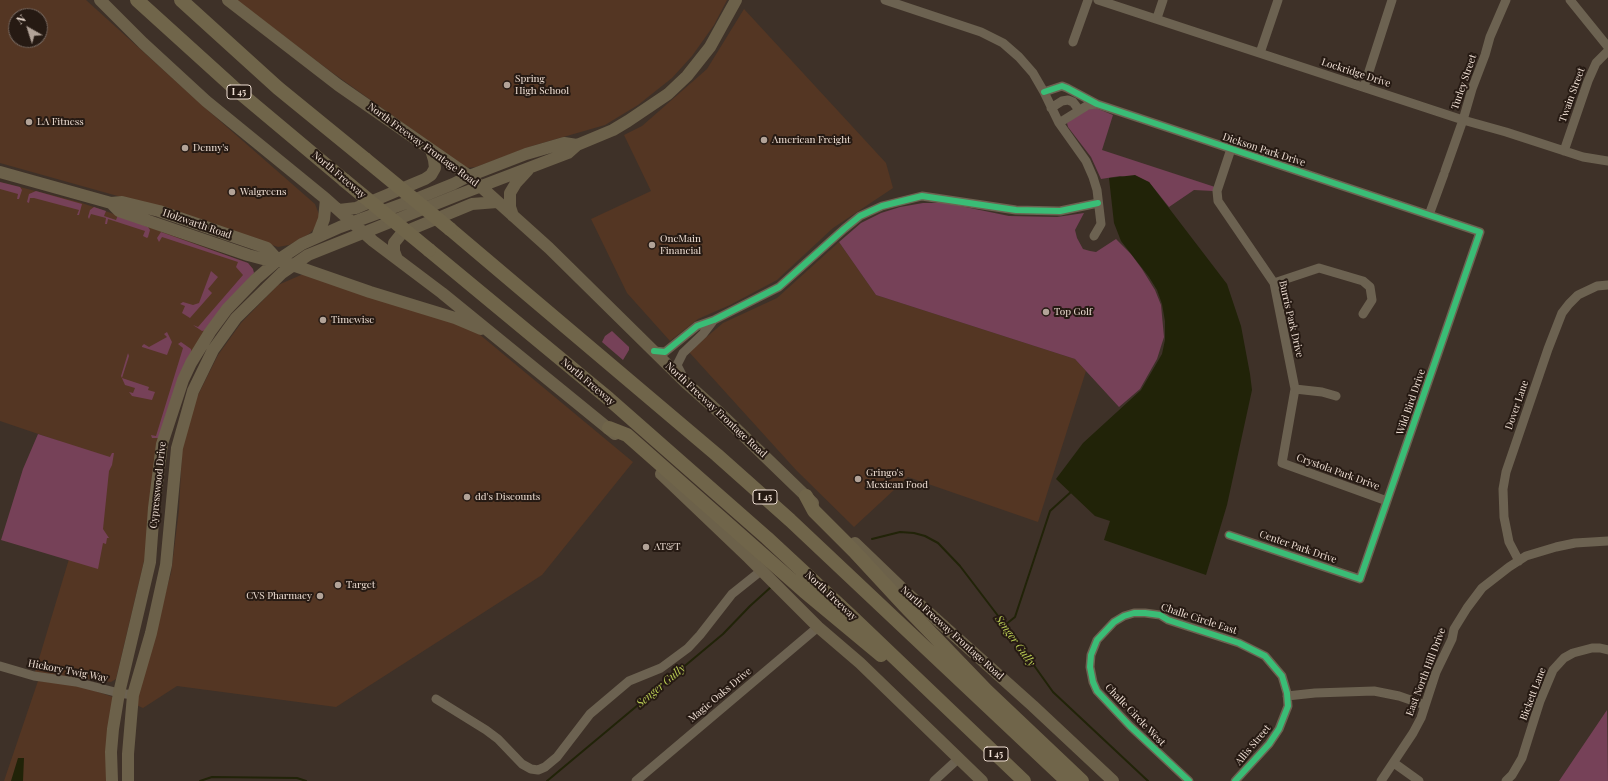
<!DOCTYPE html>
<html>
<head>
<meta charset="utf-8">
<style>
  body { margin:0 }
  #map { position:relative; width:1608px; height:781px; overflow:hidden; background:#3e3128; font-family:"Playfair Display",serif }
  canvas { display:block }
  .north { position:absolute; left:8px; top:8px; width:40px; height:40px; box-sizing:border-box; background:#261a13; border:1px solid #776961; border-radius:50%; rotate:321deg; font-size:11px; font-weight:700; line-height:16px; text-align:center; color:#f0e0d5 }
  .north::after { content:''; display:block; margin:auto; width:14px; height:18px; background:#b2a398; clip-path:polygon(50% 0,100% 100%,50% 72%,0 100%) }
</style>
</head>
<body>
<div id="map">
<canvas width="1608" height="781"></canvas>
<div class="north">N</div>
</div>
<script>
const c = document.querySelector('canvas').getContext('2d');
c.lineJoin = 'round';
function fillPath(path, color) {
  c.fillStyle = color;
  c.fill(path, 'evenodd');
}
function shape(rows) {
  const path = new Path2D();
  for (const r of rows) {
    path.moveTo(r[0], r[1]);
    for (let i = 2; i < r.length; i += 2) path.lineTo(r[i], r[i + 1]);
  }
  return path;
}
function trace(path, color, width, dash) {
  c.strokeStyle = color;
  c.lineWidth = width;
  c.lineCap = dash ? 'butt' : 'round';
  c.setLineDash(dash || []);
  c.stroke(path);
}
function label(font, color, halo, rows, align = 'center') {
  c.font = font + ' "Playfair Display",serif';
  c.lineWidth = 4;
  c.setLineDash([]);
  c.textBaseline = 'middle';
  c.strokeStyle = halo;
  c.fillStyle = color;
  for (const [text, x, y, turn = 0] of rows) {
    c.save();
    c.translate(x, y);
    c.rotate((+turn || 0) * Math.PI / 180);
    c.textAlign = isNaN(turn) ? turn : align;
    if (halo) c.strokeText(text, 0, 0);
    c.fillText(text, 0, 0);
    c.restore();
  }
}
const built = shape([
  [0,0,86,0,212,114,315,204,320,217,315,228,309,234,289,245,278,247,171,211,0,163],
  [16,16,40,16,40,40,16,40],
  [236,0,727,0,714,25,692,56,672,78,638,105,605,125,532,146,476,167,466,168,330,71],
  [744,9,886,163,893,188,833,228,777,280,730,305,698,319,670,341,627,293,591,219,651,191,624,135,642,126,707,69],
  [0,182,79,202,111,213,248,263,253,269,182,373,149,540,116,679,111,682,35,672,69,559,59,441,0,421],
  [839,242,876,295,1075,359,1086,371,1038,522,908,477,854,527,796,470,689,352,723,323,777,298],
  [301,275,308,275,473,329,633,462,542,575,336,707,177,686,143,708,134,704,171,573,179,510,182,450,195,401,218,355,241,323,278,285],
  [38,681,77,685,113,697,109,781,4,781]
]);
const green = shape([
  [1096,108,1113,115,1102,150,1215,187,1213,191,1194,190,1169,207,1149,182,1120,176,1101,179,1091,157,1068,127,1067,123,1083,110],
  [0,182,20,187,22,190,19,199,17,199,18,194,0,189],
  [36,191,82,204,79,215,77,215,79,210,34,198,30,198,29,203,27,202,29,194],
  [923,203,946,203,1009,216,1057,217,1084,213,1075,230,1077,238,1083,249,1090,251,1096,252,1116,239,1131,254,1142,269,1155,290,1161,305,1164,337,1157,359,1140,389,1119,407,1075,359,876,295,839,242,861,223,881,213,900,207],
  [94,207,106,211,104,216,116,220,118,215,148,227,150,230,148,237,147,238,143,236,145,231,108,219,107,224,105,224,106,218,91,214,89,219,88,217,90,210],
  [161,232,248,263,253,269,254,273,207,330,202,331,193,325,198,327,243,275,236,267,238,262,162,237,159,242,157,238],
  [211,271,218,277,208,289,212,293,190,318,182,313,185,306,180,304,183,302,193,305,199,303],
  [612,331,629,347,629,350,623,360,602,342,605,336],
  [167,332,172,342,167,355,142,347,142,346,144,344,149,347,167,337,164,334],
  [181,342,191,349,192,354,159,438,152,438,151,435,156,436,183,348,178,344],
  [128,353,129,356,122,378,149,387,148,390,155,392,152,400,132,396,129,392,133,393,135,388,125,385,121,376],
  [38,434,110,457,112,453,114,453,112,465,109,471,103,529,109,538,107,538,106,544,103,543,98,569,1,540,23,469],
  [1607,710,1608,781,1559,781]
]);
const water = shape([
  [1135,175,1149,182,1227,284,1241,326,1250,374,1252,390,1227,505,1206,575,1104,540,1110,521,1095,516,1056,479,1083,443,1141,390,1162,354,1165,340,1165,321,1162,304,1157,290,1149,277,1121,241,1114,223,1109,178],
  [18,758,24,758,23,781,11,781]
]);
const stream = shape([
  [872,539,900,532,914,533,925,536,938,543,960,566,1005,625,1053,692,1148,781],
  [1005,625,1015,617,1050,511,1072,491],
  [200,781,212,777,297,778,306,781],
  [547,781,723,634,750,606,771,587]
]);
const minor = shape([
  [885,0,981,32,1003,43,1019,57,1033,73,1044,92,1059,123,1086,161,1093,177,1097,190,1101,224,1094,236],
  [1098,0,1463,120,1506,132,1583,157,1608,161],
  [1570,0,1608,47],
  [1157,18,1163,0],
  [1073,42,1088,0],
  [1260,53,1278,0],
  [1364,87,1392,0],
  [1044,92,1062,86,1067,88,1097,104,1480,232,1360,579,1229,535],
  [1051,108,1062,101,1068,100,1073,102,1079,110],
  [1059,123,1088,105,1097,104],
  [1231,149,1217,191,1218,201,1274,283,1295,389,1282,463,1387,501],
  [1564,151,1588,81,1596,63,1608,51],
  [1445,171,1463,120,1472,89,1485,55,1490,37,1506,0],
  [1429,215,1444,174],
  [1274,283,1319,268,1363,281,1370,287,1372,300,1363,314],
  [654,351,665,352,697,326,714,320,779,287,844,229,860,216,882,206,922,196,1016,210,1060,211,1098,203],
  [683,377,677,365,683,353,703,334,713,321],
  [1295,389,1322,392,1336,396],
  [1519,561,1509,542,1504,517,1503,489,1506,472,1548,349,1562,313,1569,304,1578,295,1597,286,1608,285],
  [0,666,34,676,76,682,119,693,133,695],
  [1287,696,1315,693,1374,691,1399,696,1425,705],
  [436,699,486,730,498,739,522,764,531,769,538,770,545,767,557,757,590,714,629,681,661,668,688,648,700,635,732,594,762,570],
  [1394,763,1419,781],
  [636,781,818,627],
  [934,781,958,759],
  [1189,781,1130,726,1097,691,1093,682,1090,667,1091,655,1097,640,1114,622,1124,616,1134,613,1145,613,1160,615,1168,620,1239,643,1265,656,1282,676,1287,693,1288,706,1279,729,1269,744,1235,781],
  [1381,781,1413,733,1421,718,1436,672,1452,639,1454,629,1467,608,1482,588,1509,567,1526,556,1556,547,1575,543,1608,541],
  [1506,781,1512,775,1522,758,1540,701,1553,670,1564,658,1573,653,1592,648,1600,648,1608,650]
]);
const major = shape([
  [100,0,143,43,206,101,326,199,373,241,442,293,615,434],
  [228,0,338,85,469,176,549,248,685,382,721,414,813,503],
  [0,172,111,203,122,202,159,211,267,248,278,260],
  [111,203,119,211,248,255,263,259,278,260,370,292,455,318,481,329],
  [339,210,356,208,425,179,431,175,435,168,434,160,431,150],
  [513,216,510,207,510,193,516,183,528,170],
  [317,237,324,219,326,199],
  [397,259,394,251,394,243,402,233,472,204,497,202],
  [661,474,749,558,818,627,860,663,982,781],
  [855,543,908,594,1033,706,1113,781],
  [112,781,111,752,113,729,119,693,150,562,154,508,162,444,183,380,191,363,210,332,227,309,256,279,278,260,302,244,340,227,411,201,453,184,469,176,526,154,564,143,577,145],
  [128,781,128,754,133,695,151,633,166,565,177,448,193,391,213,350,236,318,282,273,308,255,458,195,568,153,577,145,613,130,628,121,668,94,687,76,710,47,736,0]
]);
const highway = shape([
  [137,0,233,87,344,180],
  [181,0,278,88,365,159],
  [450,229,717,455,790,520,1067,781],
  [429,250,609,399,767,538,850,615,1024,781],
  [609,428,627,435,804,591,881,655],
  [806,496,814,511,854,551,904,605,987,691,1082,781]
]);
const highwayBridge = shape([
  [365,159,450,229],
  [344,180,429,250]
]);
const cycleway = shape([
  [1044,92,1062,86,1067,88,1097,104,1480,232,1360,579,1229,535],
  [654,351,665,352,697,326,714,320,779,287,844,229,860,216,882,206,922,196,1016,210,1060,211,1098,203],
  [1189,781,1130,726,1097,691,1093,682,1090,667,1091,655,1097,640,1114,622,1124,616,1134,613,1145,613,1160,615,1168,620,1239,643,1265,656,1282,676,1287,693,1288,706,1279,729,1269,744,1235,781]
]);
const markers = [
  [507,85,4,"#b2a398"],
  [29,122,4,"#b2a398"],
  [764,140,4,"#b2a398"],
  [185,148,4,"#b2a398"],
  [232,192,4,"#b2a398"],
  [652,245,4,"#b2a398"],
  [1046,312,4,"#b2a398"],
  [323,320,4,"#b2a398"],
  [858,479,4,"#b2a398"],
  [467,497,4,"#b2a398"],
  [646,547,4,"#b2a398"],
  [338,585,4,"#b2a398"],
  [320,596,4,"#b2a398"]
];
const shields = [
  [239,92,24],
  [765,497,24],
  [996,754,24]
];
const shieldNames = [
  ["I 45",239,92],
  ["I 45",765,497],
  ["I 45",996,754]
];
const streetNames = [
  ["Lockridge Drive",1356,73,18],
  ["Turley Street",1464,82,-71],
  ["Twain Street",1572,95,-70],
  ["North Freeway Frontage Road",423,145,36],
  ["Dickson Park Drive",1264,150,18],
  ["North Freeway",339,175,40],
  ["Holzwarth Road",197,224,19],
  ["Burris Park Drive",1291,319,77],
  ["North Freeway",588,382,40],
  ["Wild Bird Drive",1411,402,-71],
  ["Dover Lane",1517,405,-71],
  ["North Freeway Frontage Road",716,410,43],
  ["Crystola Park Drive",1338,472,20],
  ["Cypresswood Drive",158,485,-84],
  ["Center Park Drive",1298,547,19],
  ["North Freeway",831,596,43],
  ["Challe Circle East",1199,619,18],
  ["North Freeway Frontage Road",952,633,42],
  ["Hickory Twig Way",68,671,11],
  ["East North Hill Drive",1426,672,-69],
  ["Bickett Lane",1533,694,-69],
  ["Magic Oaks Drive",720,695,-40],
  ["Challe Circle West",1135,715,46],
  ["Allis Street",1253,745,-50]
];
const poiNames = [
  ["Spring",515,79],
  ["High School",515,91],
  ["LA Fitness",37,122],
  ["American Freight",772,140],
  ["Denny's",193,148],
  ["Walgreens",240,192],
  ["OneMain",660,239],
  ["Financial",660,251],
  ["Top Golf",1054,312],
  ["Timewise",331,320],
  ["Gringo's",866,473],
  ["Mexican Food",866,485],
  ["dd's Discounts",475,497],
  ["AT&T",654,547],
  ["Target",346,585],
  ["CVS Pharmacy",312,596,"right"]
];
const waterNames = [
  ["Senger Gully",1015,641,54],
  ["Senger Gully",661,686,-40]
];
fillPath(built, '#543623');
fillPath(green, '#764158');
fillPath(water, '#212308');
trace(stream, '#212308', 2);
trace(minor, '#6c6251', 9);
trace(major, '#6c614a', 12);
trace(highway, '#70654a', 14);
trace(highwayBridge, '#70654a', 14);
trace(cycleway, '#3abd76', 6);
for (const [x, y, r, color] of markers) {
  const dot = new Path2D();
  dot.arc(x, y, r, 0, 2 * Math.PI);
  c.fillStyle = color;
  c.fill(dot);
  trace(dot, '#261a13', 1.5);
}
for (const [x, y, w] of shields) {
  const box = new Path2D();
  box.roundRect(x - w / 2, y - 7, w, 14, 3);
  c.fillStyle = '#261a13';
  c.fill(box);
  trace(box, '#f0e0d5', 1);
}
label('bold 9px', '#f0e0d5', null, shieldNames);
label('10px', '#f0e0d5', '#261a13', streetNames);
label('10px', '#f0e0d5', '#261a13', poiNames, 'left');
label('italic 11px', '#bbcf54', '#261a13', waterNames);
</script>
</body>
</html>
